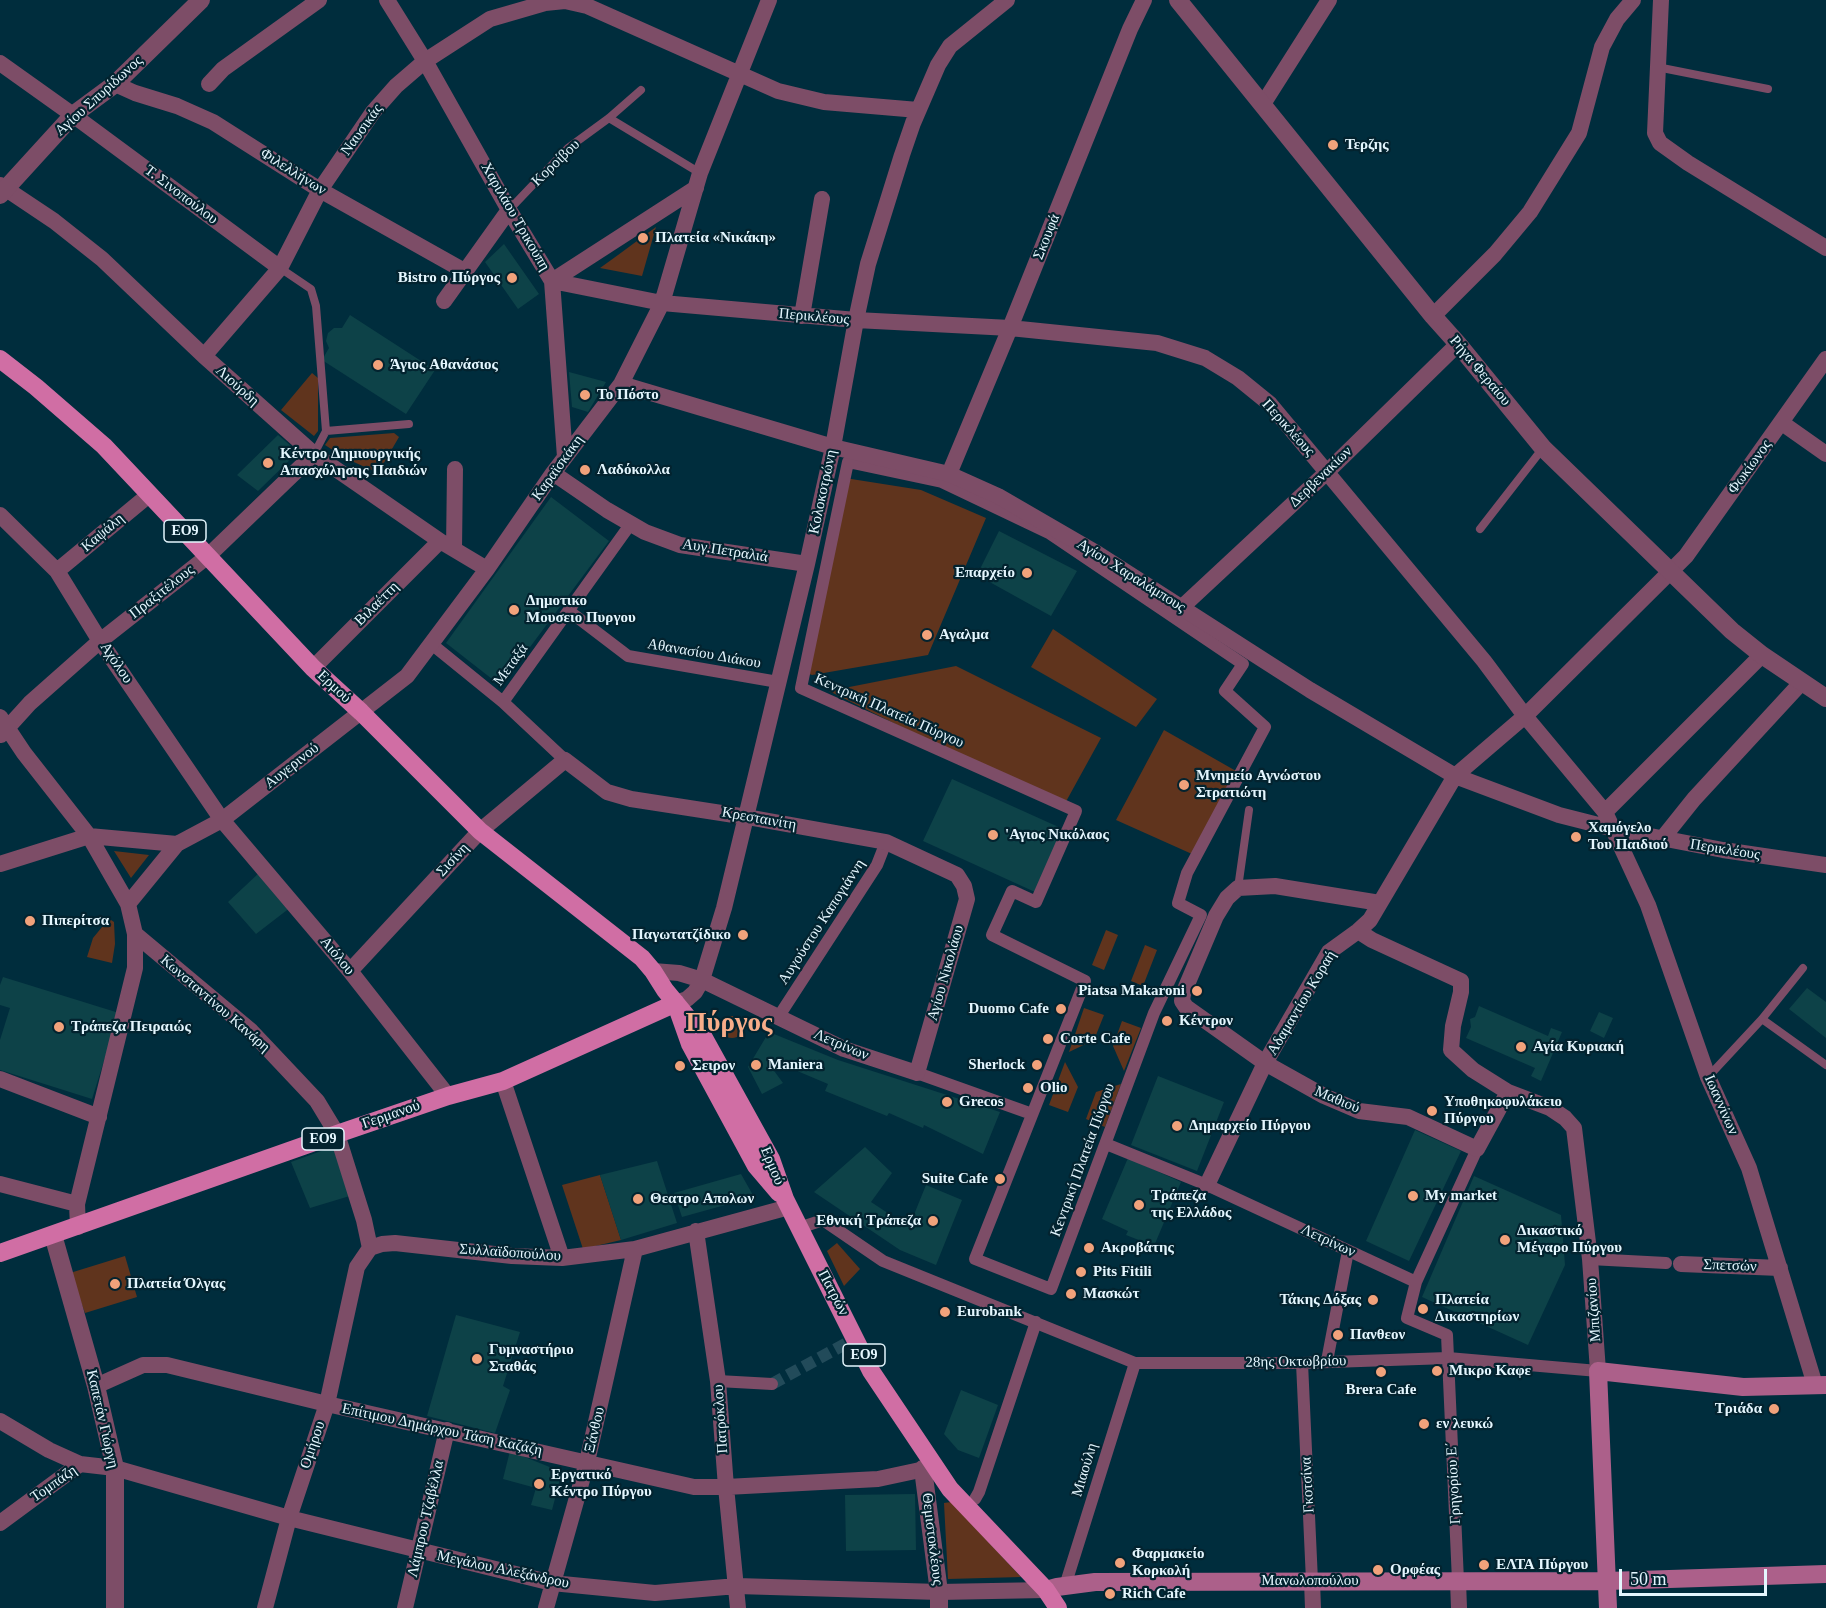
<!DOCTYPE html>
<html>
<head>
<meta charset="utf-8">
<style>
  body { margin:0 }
  #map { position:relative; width:1826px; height:1608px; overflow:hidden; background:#002d3d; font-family:Georgia,serif }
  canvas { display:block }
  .scale { position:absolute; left:1619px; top:1569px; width:148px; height:27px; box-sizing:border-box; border:3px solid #e4f6fe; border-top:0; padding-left:8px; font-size:18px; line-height:21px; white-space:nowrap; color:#e4f6fe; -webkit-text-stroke:4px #03232f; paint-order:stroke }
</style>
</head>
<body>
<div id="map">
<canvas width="1826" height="1608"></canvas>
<div class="scale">50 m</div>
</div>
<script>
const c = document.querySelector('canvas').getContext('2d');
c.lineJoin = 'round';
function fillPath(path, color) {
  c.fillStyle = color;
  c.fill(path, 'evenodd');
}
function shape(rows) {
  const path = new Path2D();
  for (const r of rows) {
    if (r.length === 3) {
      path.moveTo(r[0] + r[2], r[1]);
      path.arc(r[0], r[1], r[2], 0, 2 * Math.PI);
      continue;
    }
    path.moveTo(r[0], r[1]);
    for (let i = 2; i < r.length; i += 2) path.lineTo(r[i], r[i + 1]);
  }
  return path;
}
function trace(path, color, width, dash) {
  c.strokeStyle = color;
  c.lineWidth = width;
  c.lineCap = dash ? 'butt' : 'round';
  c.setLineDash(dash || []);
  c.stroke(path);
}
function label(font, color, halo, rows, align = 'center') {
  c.font = font + ' Georgia,serif';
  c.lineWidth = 4.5;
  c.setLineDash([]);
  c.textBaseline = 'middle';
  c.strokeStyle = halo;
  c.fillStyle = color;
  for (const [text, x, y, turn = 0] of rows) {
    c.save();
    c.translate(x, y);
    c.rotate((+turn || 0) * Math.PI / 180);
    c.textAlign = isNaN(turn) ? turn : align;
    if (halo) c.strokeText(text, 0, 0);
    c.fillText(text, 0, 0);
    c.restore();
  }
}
const green = shape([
  [656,227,642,276,600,268,618,255],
  [312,373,318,378,318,431,314,436,281,410],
  [394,433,399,437,378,473,345,458,325,445,330,438],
  [845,478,921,490,986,518,928,655,812,675,799,670],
  [1053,629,1157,699,1136,727,1031,667],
  [956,666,1101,738,1063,807,829,691],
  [1164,730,1236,771,1192,854,1116,820],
  [114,851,149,855,131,878],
  [111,920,114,922,115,944,112,963,87,957,93,938,107,921],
  [1106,930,1118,935,1104,970,1092,965],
  [1145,945,1157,950,1143,986,1131,981],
  [1084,1008,1104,1015,1094,1040,1069,1052],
  [732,1027,11],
  [1122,1021,1141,1028,1124,1071,1113,1046],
  [1065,1062,1078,1087,1068,1112,1049,1105],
  [1121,1084,1105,1127,1086,1119,1096,1092],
  [600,1175,621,1240,583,1249,562,1185],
  [837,1243,860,1269,844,1286,827,1251],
  [125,1256,137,1297,85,1313,70,1273],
  [951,1502,1021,1577,948,1579,944,1503]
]);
const building = shape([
  [504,244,539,294,518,309,485,262],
  [350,315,435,370,406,414,322,360,329,348,326,341,328,333,334,328,342,328],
  [569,372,606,382,588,412,572,407],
  [278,435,298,452,258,491,237,475],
  [551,497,609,541,501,686,446,643],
  [999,531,1077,571,1051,616,977,575],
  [952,779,1063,829,1035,892,923,841],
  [260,872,291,907,256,934,228,902],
  [3,977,119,1013,92,1099,0,1070,0,1040,10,1008,0,1005,0,985],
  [1807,988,1826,1002,1826,1038,1789,1009],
  [1479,1006,1548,1036,1551,1028,1562,1032,1541,1081,1531,1076,1535,1068,1466,1038,1471,1027,1470,1019,1475,1017],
  [1599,1012,1613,1018,1604,1038,1590,1031],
  [769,1032,838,1060,1000,1112,983,1154,924,1125,923,1128,889,1113,887,1116,825,1091,828,1084,776,1062,772,1068,783,1083,762,1094,748,1067],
  [1158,1076,1224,1102,1197,1171,1131,1145],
  [1415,1130,1461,1151,1409,1261,1366,1241],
  [335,1146,353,1195,310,1208,291,1162],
  [865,1147,892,1173,871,1202,909,1227,926,1185,962,1200,936,1265,900,1250,814,1192],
  [1128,1158,1181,1182,1154,1246,1126,1235,1128,1231,1102,1219],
  [657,1161,677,1223,621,1240,600,1175],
  [741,1174,754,1197,682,1217,674,1193],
  [1474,1176,1561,1215,1565,1265,1528,1345,1422,1297],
  [456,1315,520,1332,503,1386,510,1390,495,1433,427,1416],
  [961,1390,998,1405,979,1458,958,1450,944,1434],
  [510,1451,562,1472,552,1510,531,1505,536,1488,503,1479],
  [915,1494,916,1550,846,1551,845,1495]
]);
const pedestrianTunnel = shape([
  [772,1384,856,1338]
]);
const service = shape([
  [1657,67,1768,89],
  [609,118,700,173],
  [509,210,568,148,609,118,641,90],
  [280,268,311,289,316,306,326,431,314,454],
  [326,431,409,424],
  [1480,529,1543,448],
  [1238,888,1249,810],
  [1762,1019,1826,1065],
  [1708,1077,1762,1019,1803,968]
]);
const pedestrian = shape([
  [848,462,942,482,1049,533,1243,664,1225,691,1265,727,1187,873,1178,903,1201,915,1154,1013,1051,1289,975,1259,1085,981,992,935,1012,891,1036,902,1076,811,801,688,848,462],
  [569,611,628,656,778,682],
  [434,646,503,702,565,760],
  [503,702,627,529],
  [779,1016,877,865,886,842],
  [917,1073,1032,1114],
  [1106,1144,1207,1185,1416,1282,1477,1149],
  [799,1228,823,1220,883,1261,1135,1363,1302,1363,1448,1358,1598,1371],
  [1590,1259,1666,1263],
  [1416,1282,1407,1318,1447,1335,1458,1581],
  [1327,1361,1348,1251],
  [1302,1363,1312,1581],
  [718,1381,772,1384],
  [975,1499,979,1492,1036,1322],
  [1065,1586,1135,1363]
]);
const minor = shape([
  [387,0,425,61,509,210,552,281,565,457],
  [1661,0,1655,133,1660,143,1688,163,1826,248],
  [0,63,73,115,280,268],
  [115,84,135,93,177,106,213,122,320,190,466,272],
  [209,84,223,69,319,0],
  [1263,104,1329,0],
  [0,185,54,221,102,259,204,356,314,454,440,541,487,569],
  [552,281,662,303,856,320,1010,328,1157,343,1205,358,1238,378,1270,404,1484,661,1525,716,1605,812,1648,905,1708,1077,1749,1168,1815,1385],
  [552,281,696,188],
  [444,301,509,210],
  [802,316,822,199],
  [1433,316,1495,254,1530,212,1579,133,1602,47,1617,19,1633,0],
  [204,356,280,268,320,190,373,112,396,86,425,61,490,19,545,3,565,1,587,6,778,91,824,102,918,110],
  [621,384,833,447,949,474,998,496,1098,554,1310,690,1455,776,1559,815,1614,829,1723,850,1826,865],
  [1782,423,1826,454],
  [553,473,607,510,645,532,680,545,807,564],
  [949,474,1010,328,1130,29,1144,0],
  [0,515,57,571,100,641,222,820,350,971,448,1096],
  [454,549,455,469],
  [57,571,150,494],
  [1181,608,1327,472,1458,344],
  [313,668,440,541],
  [0,717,24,753,89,836,128,904,135,934,135,968,77,1204,78,1227],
  [1,735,30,703,100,641,208,556,314,454],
  [1605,812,1762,655],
  [1662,839,1694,799,1801,683],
  [0,864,89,836,177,844],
  [1380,903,1275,886,1238,888,1227,898,1216,916,1183,994,1182,1001,1186,1007,1265,1063,1324,1096,1359,1111,1408,1117,1477,1149,1508,1092],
  [128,904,177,844,222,820,407,676,487,569,553,473,621,384,662,303,700,173,769,0],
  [1358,931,1372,940,1461,981,1461,992,1453,1026,1451,1050,1473,1070,1508,1092,1550,1108,1565,1118,1574,1128,1590,1259,1598,1371],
  [135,934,251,1031,317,1101,337,1134,364,1220,370,1248],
  [350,971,480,831,565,760,607,792,631,799,747,817,886,842,957,875,964,886,967,899,917,1073,844,1049,702,980,679,973,653,971],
  [676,1003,687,999,695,992,702,980,724,908,807,564,833,447,856,320,868,264,902,155,913,123,938,65,950,46,1007,0],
  [0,1079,99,1117],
  [503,1081,562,1258],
  [0,1184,77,1204],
  [1207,1185,1265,1063,1329,952,1358,931,1370,920,1455,776,1525,716,1686,556,1826,359],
  [696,1231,718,1381,726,1487,738,1608],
  [370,1248,382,1244,395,1243,512,1256,562,1258,635,1249,789,1207],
  [1681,1264,1780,1268],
  [96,1386,143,1365,167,1365,327,1404,694,1487,726,1487,878,1479,934,1467],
  [0,1421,49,1450,80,1464],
  [0,1523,80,1464,115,1468,289,1518,552,1583,655,1593,737,1586,939,1592,1046,1590],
  [1312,1581,1313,1608],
  [1458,1581,1459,1608],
  [265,1608,289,1518,327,1404,357,1267,370,1248],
  [405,1608,447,1430],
  [546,1608,587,1462,635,1249]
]);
const tertiary = shape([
  [1178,0,1433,316,1458,344,1543,448,1732,631,1762,655,1826,698],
  [0,195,73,115,115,84,201,0],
  [53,1235,96,1386,115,1468,115,1608],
  [923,1469,939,1592,939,1608]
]);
const secondary = shape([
  [1046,1590,1057,1587,1095,1582,1607,1581,1826,1574],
  [1608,1608,1598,1371,1743,1387,1826,1385]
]);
const primary = shape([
  [0,359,36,387,104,446,313,668,361,712,480,831,642,958,653,971,665,990,703,1036,771,1159,785,1199,871,1371,950,1489,1046,1590,1058,1608],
  [679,1013,690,1044,756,1166,779,1193],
  [0,1253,337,1134,448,1096,503,1081,676,1003]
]);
const markers = [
  [1333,145,6,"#f1a27b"],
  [643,238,6,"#f1a27b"],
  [512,278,6,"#f1a27b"],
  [378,365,6,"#f1a27b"],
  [585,395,6,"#f1a27b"],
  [268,463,6,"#f1a27b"],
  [585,470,6,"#f1a27b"],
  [1027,573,6,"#f1a27b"],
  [514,610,6,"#f1a27b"],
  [927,635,6,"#f1a27b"],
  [1184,785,6,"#f1a27b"],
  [993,835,6,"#f1a27b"],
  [1576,837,6,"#f1a27b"],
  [30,921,6,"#f1a27b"],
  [743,935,6,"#f1a27b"],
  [1197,991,6,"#f1a27b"],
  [1061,1009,6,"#f1a27b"],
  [1167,1021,6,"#f1a27b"],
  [59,1027,6,"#f1a27b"],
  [1048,1039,6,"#f1a27b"],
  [1521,1047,6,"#f1a27b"],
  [756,1065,6,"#f1a27b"],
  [1037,1065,6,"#f1a27b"],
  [680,1066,6,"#f1a27b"],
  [1028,1088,6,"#f1a27b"],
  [947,1102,6,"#f1a27b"],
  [1432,1111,6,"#f1a27b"],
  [1177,1126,6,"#f1a27b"],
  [1000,1179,6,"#f1a27b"],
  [1413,1196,6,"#f1a27b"],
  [638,1199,6,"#f1a27b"],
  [1139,1205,6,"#f1a27b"],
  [933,1221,6,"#f1a27b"],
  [1505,1240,6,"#f1a27b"],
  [1089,1248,6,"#f1a27b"],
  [1081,1272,6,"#f1a27b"],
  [115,1284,6,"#f1a27b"],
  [1071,1294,6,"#f1a27b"],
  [1373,1300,6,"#f1a27b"],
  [1423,1309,6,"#f1a27b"],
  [945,1312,6,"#f1a27b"],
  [1338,1335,6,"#f1a27b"],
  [477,1359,6,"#f1a27b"],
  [1437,1371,6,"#f1a27b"],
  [1381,1372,6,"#f1a27b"],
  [1774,1409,6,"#f1a27b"],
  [1424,1424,6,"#f1a27b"],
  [539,1484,6,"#f1a27b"],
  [1120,1563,6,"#f1a27b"],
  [1484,1565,6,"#f1a27b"],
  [1378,1570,6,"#f1a27b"],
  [1110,1594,6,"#f1a27b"]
];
const shields = [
  [185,531,42],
  [323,1139,42],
  [864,1355,42]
];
const shieldNames = [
  ["ΕΟ9",185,531],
  ["ΕΟ9",323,1139],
  ["ΕΟ9",864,1355]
];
const streetNames = [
  ["Αγίου Σπυρίδωνος",99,96,-42],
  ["Ναυσικάς",362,130,-54],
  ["Κοροίβου",556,163,-44],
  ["Φιλελλήνων",293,172,32],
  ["Τ. Σινοπούλου",181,195,37],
  ["Χαριλάου Τρικούπη",515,217,60],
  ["Σκουφά",1047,237,-68],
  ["Περικλέους",814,317,5],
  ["Ρήγα Φεραίου",1480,371,50],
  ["Λιούρδη",237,386,42],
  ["Περικλέους",1288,428,48],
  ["Φωκίωνος",1750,467,-54],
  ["Καραϊσκάκη",558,468,-54],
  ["Δερβενακίων",1321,477,-44],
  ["Κολοκοτρώνη",823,492,-78],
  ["Καψάλη",103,533,-40],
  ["Αυγ.Πετραλιά",725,551,9],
  ["Αγίου Χαραλάμπους",1131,576,32],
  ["Πραξιτέλους",162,592,-38],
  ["Βιλαέττη",377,604,-45],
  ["Αθανασίου Διάκου",704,654,10],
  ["Αχόλου",116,663,56],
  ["Μεταξά",511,665,-54],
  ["Ερμού",334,687,43],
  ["Κεντρική Πλατεία Πύργου",889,711,24],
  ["Αυγερινού",292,766,-38],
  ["Κρεσταινίτη",759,819,10],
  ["Περικλέους",1725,850,9],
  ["Σισίνη",453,860,-47],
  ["Αυγούστου Καπογιάννη",822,922,-57],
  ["Αιόλου",337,956,50],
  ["Αγίου Νικολάου",946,973,-74],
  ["Αδαμαντίου Κοραή",1302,1003,-59],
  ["Κωνσταντίνου Κανάρη",215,1004,41],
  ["Λετρίνων",841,1045,23],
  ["Μαθιού",1337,1100,23],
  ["Ιωαννίνων",1721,1105,66],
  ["Γερμανού",391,1115,-19],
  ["Κεντρική Πλατεία Πύργου",1083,1160,-70],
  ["Ερμού",772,1166,67],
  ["Λετρίνων",1328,1241,25],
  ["Συλλαϊδοπούλου",510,1253,4],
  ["Σπετσών",1730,1266,2],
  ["Πατρών",833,1293,62],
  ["Μπιζανίου",1594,1310,-94],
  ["28ης Οκτωβρίου",1296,1362,-1],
  ["Καπετάν Γιώργη",102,1419,77],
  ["Πατρόκλου",721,1419,-94],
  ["Επίτιμου Δημάρχου Τάση Καζάζη",442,1430,12],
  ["Ξάνθου",595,1430,-77],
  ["Ομήρου",313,1445,-71],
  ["Μιαούλη",1085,1470,-73],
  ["Γρηγορίου Ε΄",1454,1483,-93],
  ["Τομπάζη",54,1484,-35],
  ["Γκοτσίνα",1308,1485,-93],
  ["Λάμπρου Τζαβέλλα",426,1519,-77],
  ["Θεμιστοκλέους",932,1539,83],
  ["Μεγάλου Αλεξάνδρου",503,1570,12],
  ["Μανωλοπούλου",1310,1581]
];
const poiNames = [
  ["Τερζης",1345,145],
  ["Πλατεία «Νικάκη»",655,238],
  ["Bistro ο Πύργος",500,278,"right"],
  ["Άγιος Αθανάσιος",390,365],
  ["Το Πόστο",597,395],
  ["Κέντρο Δημιουργικής",280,454],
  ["Απασχόλησης Παιδιών",280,471],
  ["Λαδόκολλα",597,470],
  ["Επαρχείο",1015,573,"right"],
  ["Δημοτικο",526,601],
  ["Μουσειο Πυργου",526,618],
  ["Αγαλμα",939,635],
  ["Μνημείο Αγνώστου",1196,776],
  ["Στρατιώτη",1196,793],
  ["Χαμόγελο",1588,828],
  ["Του Παιδιού",1588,845],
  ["'Αγιος Νικόλαος",1005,835],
  ["Πιπερίτσα",42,921],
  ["Παγωτατζίδικο",731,935,"right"],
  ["Piatsa Makaroni",1185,991,"right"],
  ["Duomo Cafe",1049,1009,"right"],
  ["Κέντρον",1179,1021],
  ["Τράπεζα Πειραιώς",71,1027],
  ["Corte Cafe",1060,1039],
  ["Αγία Κυριακή",1533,1047],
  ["Maniera",768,1065],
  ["Sherlock",1025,1065,"right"],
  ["Σειρον",692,1066],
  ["Olio",1040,1088],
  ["Grecos",959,1102],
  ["Υποθηκοφυλάκειο",1444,1102],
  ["Πύργου",1444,1119],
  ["Δημαρχείο Πύργου",1189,1126],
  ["Suite Cafe",988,1179,"right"],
  ["Τράπεζα",1151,1196],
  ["της Ελλάδος",1151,1213],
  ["My market",1425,1196],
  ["Θεατρο Απολων",650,1199],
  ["Εθνική Τράπεζα",921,1221,"right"],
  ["Δικαστικό",1517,1231],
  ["Μέγαρο Πύργου",1517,1248],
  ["Ακροβάτης",1101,1248],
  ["Pits Fitili",1093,1272],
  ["Πλατεία Όλγας",127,1284],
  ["Mασκώτ",1083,1294],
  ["Τάκης Δόξας",1361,1300,"right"],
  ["Πλατεία",1435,1300],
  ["Δικαστηρίων",1435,1317],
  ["Eurobank",957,1312],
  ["Πανθεον",1350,1335],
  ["Γυμναστήριο",489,1350],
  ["Σταθάς",489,1367],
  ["Μικρο Καφε",1449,1371],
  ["Brera Cafe",1381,1390,"center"],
  ["Τριάδα",1762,1409,"right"],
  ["εν λευκώ",1436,1424],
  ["Εργατικό",551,1475],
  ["Κέντρο Πύργου",551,1492],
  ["Φαρμακείο",1132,1554],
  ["Κορκολή",1132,1571],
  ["ΕΛΤΑ Πύργου",1496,1565],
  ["Ορφέας",1390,1570],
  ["Rich Cafe",1122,1594]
];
const townNames = [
  ["Πύργος",729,1024]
];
fillPath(green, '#60341d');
fillPath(building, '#0d4248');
trace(pedestrianTunnel, '#224b5a', 12, [12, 6]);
trace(service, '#7d4d67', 8);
trace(pedestrian, '#7d4d67', 12);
trace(minor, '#7d4d67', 16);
trace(tertiary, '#7d4d67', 18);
trace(secondary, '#ac608a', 18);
trace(primary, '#d06ea4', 18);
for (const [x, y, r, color] of markers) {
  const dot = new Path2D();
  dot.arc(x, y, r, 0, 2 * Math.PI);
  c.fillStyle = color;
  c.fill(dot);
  trace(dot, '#03232f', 2);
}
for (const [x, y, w] of shields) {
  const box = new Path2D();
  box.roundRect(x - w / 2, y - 11, w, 22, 4.5);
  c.fillStyle = '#03232f';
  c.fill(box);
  trace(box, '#e4f6fe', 1.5);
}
label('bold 14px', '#e4f6fe', null, shieldNames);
label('15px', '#e4f6fe', '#03232f', streetNames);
label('bold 15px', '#e4f6fe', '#03232f', poiNames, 'left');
label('bold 27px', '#f7ad89', '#03232f', townNames);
</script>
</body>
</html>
